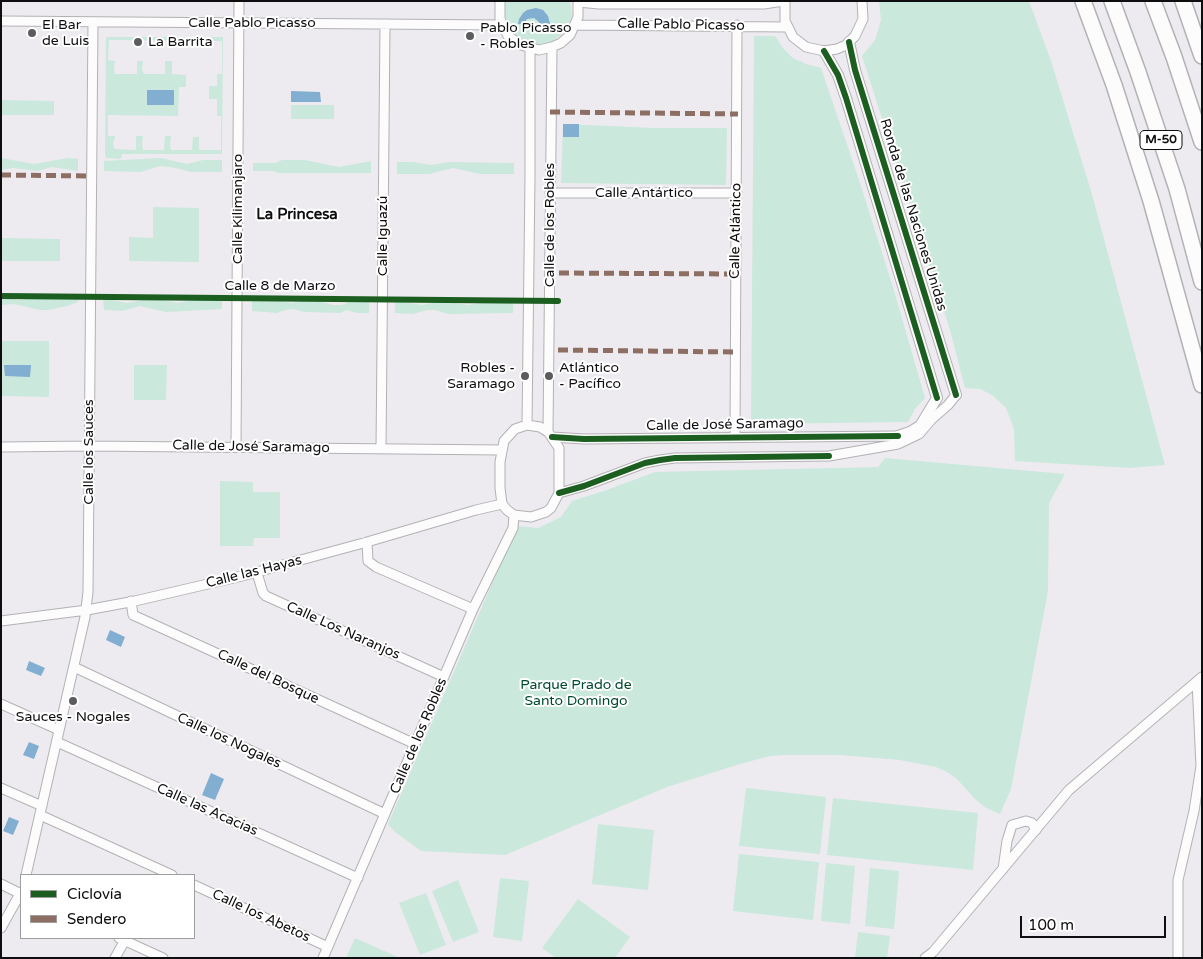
<!DOCTYPE html>
<html>
<head>
<meta charset="utf-8">
<style>
  body { margin:0 }
  #map { position:relative; width:1203px; height:959px; overflow:hidden; background:#eeebf0; font-family:"Varela Round",sans-serif }
  canvas { display:block }
  .frame { position:absolute; inset:0; border:2px solid #0e0d0f; pointer-events:none }
  .legend { position:absolute; left:20px; top:874px; width:175px; height:65px; box-sizing:border-box; background:#fff; border:1px solid #9f9e9f; margin:0; padding:6px 9px; list-style:none; font-size:15px; color:#0e0d0f }
  .legend li { display:flex; align-items:center; gap:10px; height:25px }
  .legend b { width:25px; border:1px solid #9f9e9f }
  .scale { position:absolute; left:1020px; top:916px; width:146px; height:22px; box-sizing:border-box; border:2px solid #0e0d0f; border-top:0; padding-left:6px; font-size:15px; line-height:18px; white-space:nowrap; color:#0e0d0f; -webkit-text-stroke:4px #fff; paint-order:stroke }
</style>
</head>
<body>
<div id="map">
<canvas width="1203" height="959"></canvas>
<div class="frame"></div>
<ul class="legend">
<li><b style="height:6px;background:#1b5e20"></b>Ciclovía</li>
<li><b style="height:6px;background:#8d6e63"></b>Sendero</li>
</ul>
<div class="scale">100 m</div>
</div>
<script>
const c = document.querySelector('canvas').getContext('2d');
c.lineJoin = 'round';
function fillPath(path, color) {
  c.fillStyle = color;
  c.fill(path, 'evenodd');
}
function shape(rows) {
  const path = new Path2D();
  for (const r of rows) {
    path.moveTo(r[0], r[1]);
    for (let i = 2; i < r.length; i += 2) path.lineTo(r[i], r[i + 1]);
  }
  return path;
}
function trace(path, color, width, dash) {
  c.strokeStyle = color;
  c.lineWidth = width;
  c.lineCap = dash ? 'butt' : 'round';
  c.setLineDash(dash || []);
  c.stroke(path);
}
function label(font, color, halo, rows, align = 'center') {
  c.font = font + ' "Varela Round",sans-serif';
  c.lineWidth = 4;
  c.setLineDash([]);
  c.textBaseline = 'middle';
  c.strokeStyle = halo;
  c.fillStyle = color;
  for (const [text, x, y, turn = 0] of rows) {
    c.save();
    c.translate(x, y);
    c.rotate((+turn || 0) * Math.PI / 180);
    c.textAlign = isNaN(turn) ? turn : align;
    if (halo) c.strokeText(text, 0, 0);
    c.fillText(text, 0, 0);
    c.restore();
  }
}
const green = shape([
  [506,1,570,1,572,15,568,26,561,35,551,42,540,44,529,43,520,39,512,32,507,23,505,12],
  [879,1,1029,1,1051,61,1091,191,1165,465,1130,468,1015,461,1014,429,1006,408,992,395,980,389,965,388,950,330,862,56,875,40,881,20],
  [754,36,775,36,783,48,793,58,806,64,821,68,858,177,893,287,925,398,915,409,908,422,751,424],
  [106,37,223,37,222,154,122,154,121,159,106,158,105,153],
  [109,40,222,41,222,74,217,74,217,86,209,86,209,99,217,99,217,116,221,116,221,150,199,150,199,137,193,137,192,150,171,150,170,144,171,136,165,136,164,150,143,150,142,144,143,136,136,136,136,150,115,149,113,144,115,136,108,136,108,115,178,116,179,87,186,87,186,75,172,74,172,61,165,61,165,74,144,74,142,69,143,61,137,61,137,74,115,74,114,68,115,61,108,60],
  [1,100,54,101,54,115,1,115],
  [291,105,334,105,334,119,291,119],
  [563,124,654,128,727,128,726,185,561,183],
  [1,158,34,164,68,158,78,159,78,171,52,167,37,171,13,168,1,170],
  [161,158,187,164,203,160,222,160,222,172,190,172,176,168,160,166,141,172,104,171,104,161],
  [282,160,305,160,339,167,371,161,371,173,277,173,274,171,253,171,253,163,275,163],
  [397,162,413,162,431,165,449,162,514,163,514,174,480,174,453,168,429,174,397,174],
  [153,207,199,208,199,262,129,261,129,237,153,238],
  [1,238,60,239,60,261,1,261],
  [7,297,18,300,35,298,78,298,78,302,67,306,48,310,40,310,14,304,1,305,1,298],
  [103,298,127,303,152,298,178,303,196,299,222,299,222,309,166,312,140,306,122,311,104,310],
  [252,299,272,300,292,303,302,301,319,301,333,305,342,305,354,300,369,301,369,313,357,313,346,310,340,313,304,312,293,309,285,310,277,313,252,311],
  [395,301,423,305,438,301,469,305,490,301,513,303,513,313,448,314,435,310,427,310,413,314,395,313],
  [1,341,49,341,49,397,1,396],
  [134,365,167,365,166,400,134,400],
  [885,458,1065,474,1049,503,1048,591,1011,789,1000,814,986,808,974,798,957,779,947,772,936,767,900,760,840,755,785,755,770,756,740,764,667,787,505,855,421,851,395,832,388,824,517,526,538,528,561,517,572,501,604,491,655,472,878,467],
  [220,481,253,482,253,492,280,492,280,538,254,538,253,546,220,546],
  [746,788,826,797,820,854,739,846],
  [833,798,978,813,973,870,827,855],
  [598,824,654,830,648,890,592,884],
  [739,854,819,862,813,920,733,911],
  [826,863,855,866,850,924,821,921],
  [870,868,899,871,894,929,865,926],
  [500,878,529,881,522,941,493,937],
  [458,880,479,932,453,942,432,891],
  [426,893,446,945,420,955,399,903],
  [578,899,630,937,615,958,556,958,542,948],
  [858,932,890,936,887,958,855,958],
  [355,938,400,958,346,958]
]);
const water = shape([
  [536,8,543,10,548,16,550,24,548,30,540,28,539,22,534,18,527,19,524,24,518,24,519,19,523,13,527,10],
  [147,90,174,90,174,105,147,105],
  [291,91,320,92,321,102,291,102],
  [563,124,579,124,579,137,563,137],
  [4,365,31,365,30,377,5,376],
  [110,630,125,637,121,647,106,640],
  [29,661,45,668,41,676,26,670],
  [29,742,39,746,34,759,23,755],
  [211,773,224,779,215,800,202,795],
  [9,817,19,821,13,835,3,831]
]);
const minor = shape([
  [500,1,500,19,508,36,521,45,539,50,552,47,561,43,570,35,578,17,578,1],
  [785,1,785,21,793,37,806,47,824,51,837,49,846,45,855,36,863,19,862,1],
  [578,2,599,4,764,4,783,1],
  [1,21,502,25],
  [576,25,787,27],
  [550,193,737,193],
  [527,425,530,177,530,49],
  [527,425,540,427,548,432,559,448,559,493,551,508,546,512,531,517,514,515,507,510,502,504,500,488,500,462,504,441,515,429,527,425],
  [548,432,552,47],
  [552,437,584,439,898,436],
  [735,437,737,25],
  [1,447,89,446,502,450],
  [236,447,239,1],
  [381,449,385,24],
  [559,493,584,486,645,463,660,460,675,458,829,456,898,444,919,434,931,420,948,405,956,395],
  [367,542,368,561,376,567,473,609],
  [257,573,263,593,266,596,444,677],
  [131,601,133,615,415,744],
  [1,621,87,610,135,601,242,576,367,542,476,510,502,504],
  [74,667,385,814],
  [1,704,59,730],
  [57,742,358,878],
  [1,788,42,806],
  [40,815,172,875],
  [1003,869,1007,841,1012,825,1026,821,1032,823,1036,830],
  [26,875,85,617,88,592,93,22],
  [1,884,21,894],
  [194,885,328,947],
  [1,928,21,892],
  [119,938,163,958],
  [115,958,125,940],
  [323,958,473,609,513,528,514,515],
  [925,958,933,952,1069,790,1202,677],
  [1178,958,1178,880,1194,811,1201,766,1197,681]
]);
const tertiary = shape([
  [849,42,855,70,956,395],
  [824,51,838,75,846,98,937,398,920,426,910,432,898,436]
]);
const motorway = shape([
  [1083,1,1114,85,1151,201,1202,385],
  [1112,1,1138,72,1177,189,1202,282],
  [1153,1,1174,57,1202,142],
  [1183,1,1202,56]
]);
const quiet = shape([
  [550,112,738,114],
  [1,175,91,176],
  [559,273,736,274],
  [558,350,735,352]
]);
const cycleway = shape([
  [849,42,855,70,956,395],
  [824,51,838,75,846,98,937,398],
  [1,296,558,301],
  [552,437,584,439,898,436],
  [559,493,584,486,645,463,660,460,675,458,829,456]
]);
const markers = [
  [32,33,5,"#5c5b5e"],
  [470,36,5,"#5c5b5e"],
  [138,42,5,"#5c5b5e"],
  [525,376,5,"#5c5b5e"],
  [549,376,5,"#5c5b5e"],
  [73,701,5,"#5c5b5e"]
];
const shields = [
  [1161,140,42]
];
const shieldNames = [
  ["M-50",1161,140]
];
const streetNames = [
  ["Calle Pablo Picasso",252,23],
  ["Calle Pablo Picasso",681,25,1],
  ["Calle Antártico",644,193],
  ["Calle Kilimanjaro",238,209,-90],
  ["Ronda de las Naciones Unidas",913,215,73],
  ["Calle de los Robles",550,225,-90],
  ["Calle Atlántico",736,231,-89],
  ["Calle Iguazú",383,236,-90],
  ["Calle 8 de Marzo",280,286],
  ["Calle de José Saramago",725,425,-1],
  ["Calle de José Saramago",251,447,1],
  ["Calle los Sauces",89,452,-90],
  ["Calle las Hayas",254,572,-14],
  ["Calle Los Naranjos",343,631,24],
  ["Calle del Bosque",268,677,25],
  ["Calle de los Robles",419,736,-67],
  ["Calle los Nogales",229,741,25],
  ["Calle las Acacias",207,810,24],
  ["Calle los Abetos",261,916,25]
];
const poiNames = [
  ["El Bar",42,25],
  ["de Luis",42,41],
  ["Pablo Picasso",480,28],
  ["- Robles",480,44],
  ["La Barrita",148,42],
  ["Robles -",515,368,"right"],
  ["Saramago",515,384,"right"],
  ["Atlántico",559,368],
  ["- Pacífico",559,384],
  ["Sauces - Nogales",73,717,"center"]
];
const parkNames = [
  ["Parque Prado de",576,685],
  ["Santo Domingo",576,701]
];
const neighbourhoodNames = [
  ["La Princesa",297,215]
];
fillPath(green, '#cae8db');
fillPath(water, '#81aed1');
trace(minor, '#b3b1b4', 11);
trace(tertiary, '#b3b1b4', 12);
trace(motorway, '#b3b1b4', 18);
trace(minor, '#fcfcfd', 9);
trace(tertiary, '#fcfcfd', 10);
trace(motorway, '#fcfcfd', 15);
trace(quiet, '#8d6e63', 5, [10, 5]);
trace(cycleway, '#1b5e20', 6);
for (const [x, y, r, color] of markers) {
  const dot = new Path2D();
  dot.arc(x, y, r, 0, 2 * Math.PI);
  c.fillStyle = color;
  c.fill(dot);
  trace(dot, '#fff', 2);
}
for (const [x, y, w] of shields) {
  const box = new Path2D();
  box.roundRect(x - w / 2, y - 9.5, w, 19, 4);
  c.fillStyle = '#fff';
  c.fill(box);
  trace(box, '#0e0d0f', 1);
}
label('bold 12px', '#0e0d0f', null, shieldNames);
label('14px', '#0e0d0f', '#fff', streetNames);
label('14px', '#0e0d0f', '#fff', poiNames, 'left');
label('14px', '#014931', '#fff', parkNames);
label('bold 15px', '#0e0d0f', '#fff', neighbourhoodNames);
</script>
</body>
</html>
